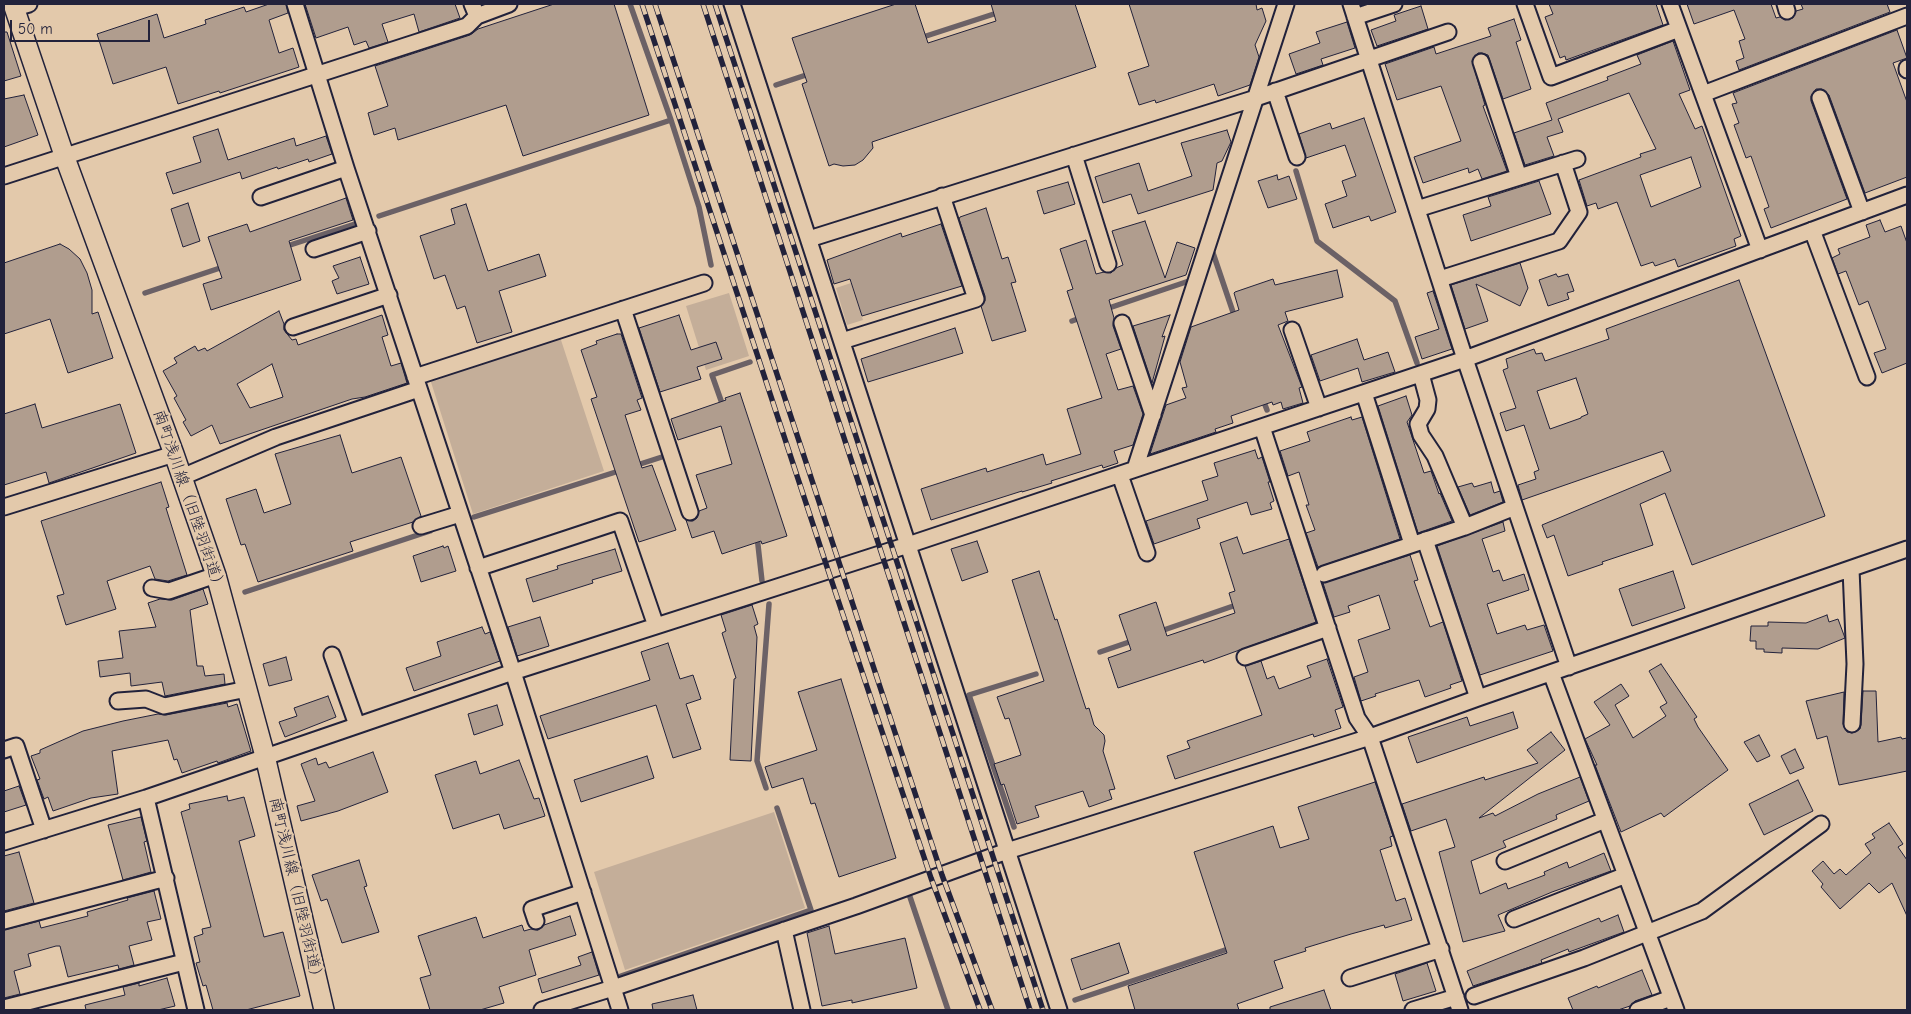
<!DOCTYPE html>
<html>
<head>
<meta charset="utf-8">
<style>
  body { margin:0 }
  #map { position:relative; width:1911px; height:1014px; overflow:hidden; background:#e3c9ab; font-family:"Comic Neue",sans-serif }
  canvas { display:block }
  .frame { position:absolute; inset:0; border:5px solid #22223b; pointer-events:none }
  .scale { position:absolute; left:10px; top:20px; width:140px; height:22px; box-sizing:border-box; border:2px solid #22223b; border-top:0; padding-left:6px; font-size:15px; line-height:18px; white-space:nowrap; color:#22223b; -webkit-text-stroke:4px #e3c9ab; paint-order:stroke }
</style>
</head>
<body>
<div id="map">
<canvas width="1911" height="1014"></canvas>
<div class="frame"></div>
<div class="scale">50 m</div>
</div>
<script>
const c = document.querySelector('canvas').getContext('2d');
c.lineJoin = 'round';
function fillPath(path, color) {
  c.fillStyle = color;
  c.fill(path, 'evenodd');
}
function shape(rows) {
  const path = new Path2D();
  for (const r of rows) {
    path.moveTo(r[0], r[1]);
    for (let i = 2; i < r.length; i += 2) path.lineTo(r[i], r[i + 1]);
  }
  return path;
}
function trace(path, color, width, dash) {
  c.strokeStyle = color;
  c.lineWidth = width;
  c.lineCap = dash ? 'butt' : 'round';
  c.setLineDash(dash || []);
  c.stroke(path);
}
function label(font, color, halo, rows, align = 'center') {
  c.font = font + ' "Comic Neue","Klee One",sans-serif';
  c.lineWidth = 4.5;
  c.setLineDash([]);
  c.textBaseline = 'middle';
  c.strokeStyle = halo;
  c.fillStyle = color;
  for (const [text, x, y, turn = 0] of rows) {
    c.save();
    c.translate(x, y);
    c.rotate((+turn || 0) * Math.PI / 180);
    c.textAlign = isNaN(turn) ? turn : align;
    if (halo) c.strokeText(text, 0, 0);
    c.fillText(text, 0, 0);
    c.restore();
  }
}
const green = shape([
  [851,283,863,320,847,325,836,288],
  [729,293,749,356,706,370,686,306],
  [560,337,604,471,473,514,430,379],
  [774,812,805,908,625,970,594,872]
]);
const stream = shape([
  [630,4,671,120,699,207,711,265],
  [920,38,1000,12],
  [776,85,812,73],
  [1296,171,1317,241,1395,301,1417,363],
  [379,216,671,120],
  [284,247,358,223],
  [1213,253,1235,318],
  [145,293,226,266],
  [1106,309,1189,281],
  [1072,321,1083,317],
  [1262,397,1267,410],
  [724,409,712,375,750,362],
  [634,466,665,456],
  [474,517,622,470],
  [757,536,762,581],
  [245,592,430,531],
  [1158,632,1239,604],
  [1100,652,1135,640],
  [766,788,757,761,769,604],
  [1014,827,969,695,1036,674],
  [909,894,948,1010],
  [621,976,811,910,777,808],
  [1075,1000,1231,948]
]);
const building = shape([
  [269,4,286,4,288,13,269,20,279,53,293,48,299,67,220,93,219,91,178,104,166,67,113,84,97,34,157,14,164,38,206,24,205,20,244,7,246,12,269,4],
  [305,4,455,4,460,18,419,32,414,14,382,24,388,42,369,48,366,41,354,45,348,27,316,38,305,4],
  [554,4,614,4,649,115,523,156,506,105,398,140,395,128,374,135,368,113,388,106,375,66,470,35,478,29,554,4],
  [896,4,915,4,928,43,996,21,991,4,1075,4,1096,67,872,142,873,148,863,160,855,165,843,166,834,164,829,166,802,84,807,82,792,38,896,4],
  [1129,4,1256,4,1257,10,1262,8,1266,21,1255,45,1259,57,1250,85,1218,96,1214,84,1156,103,1155,100,1139,105,1128,73,1149,66,1129,4],
  [1549,4,1656,4,1663,25,1566,60,1565,56,1560,58,1545,17,1553,14,1549,4],
  [1687,4,1771,4,1776,18,1780,17,1785,20,1793,18,1796,11,1803,9,1801,4,1887,4,1890,12,1739,70,1736,61,1744,58,1739,41,1745,39,1734,10,1694,24,1687,4],
  [1421,6,1428,29,1377,46,1371,30,1396,21,1394,15,1421,6],
  [1514,19,1521,40,1516,42,1531,89,1503,99,1488,55,1482,53,1478,53,1472,61,1485,105,1483,106,1507,171,1482,179,1478,169,1469,173,1468,168,1423,183,1414,157,1461,141,1441,86,1397,100,1385,64,1434,47,1436,54,1491,36,1488,28,1514,19],
  [1347,22,1355,48,1321,59,1323,65,1296,74,1289,54,1320,43,1316,32,1347,22],
  [1897,30,1907,58,1893,63,1907,102,1907,177,1865,193,1829,95,1822,89,1816,89,1811,96,1811,101,1847,199,1771,228,1764,209,1769,207,1751,156,1746,158,1734,125,1739,123,1732,104,1737,103,1733,93,1897,30],
  [4,32,7,32,21,76,4,81,4,32],
  [1673,41,1690,90,1679,94,1695,129,1702,126,1741,236,1734,239,1736,246,1678,267,1675,259,1655,266,1653,262,1641,266,1617,202,1598,209,1596,203,1587,206,1579,180,1641,157,1640,154,1656,149,1629,93,1558,119,1563,132,1547,137,1554,156,1525,165,1514,133,1552,120,1546,103,1608,80,1607,77,1641,64,1637,55,1673,41],
  [1691,157,1701,187,1651,207,1640,175,1691,157],
  [24,95,38,135,4,147,4,99,24,95],
  [1364,118,1396,212,1371,221,1369,216,1333,228,1325,204,1347,196,1342,181,1356,176,1345,145,1306,158,1299,134,1330,123,1332,129,1364,118],
  [218,129,228,160,294,138,296,146,326,136,332,154,309,162,308,159,278,169,277,167,242,179,240,172,173,194,166,173,201,162,193,137,218,129],
  [1227,130,1231,142,1222,161,1217,163,1213,190,1138,214,1131,194,1103,203,1095,177,1139,163,1148,191,1192,176,1181,143,1227,130],
  [1277,175,1278,180,1289,176,1297,199,1268,208,1258,181,1277,175],
  [1539,181,1551,214,1471,241,1463,215,1491,206,1488,197,1539,181],
  [1068,182,1075,204,1044,214,1037,191,1068,182],
  [346,198,353,220,289,241,301,280,211,310,203,284,222,278,208,237,247,224,250,232,346,198],
  [188,203,200,241,183,247,171,209,188,203],
  [466,204,488,271,539,254,546,276,499,291,512,332,477,343,465,306,457,309,445,275,434,279,420,236,455,224,451,209,466,204],
  [986,208,1002,259,1008,257,1016,282,1011,283,1026,331,992,341,981,306,985,301,985,296,959,219,960,217,986,208],
  [1880,220,1885,232,1901,226,1907,243,1907,363,1882,373,1874,353,1886,349,1868,301,1859,305,1846,271,1838,274,1832,258,1840,254,1838,249,1870,237,1866,225,1880,220],
  [1145,221,1165,278,1177,242,1195,248,1186,275,1109,300,1114,318,1113,326,1121,349,1106,354,1118,390,1133,386,1143,414,1133,445,1114,451,1118,463,1103,468,1102,465,1051,481,1052,483,1022,492,1022,491,931,520,921,489,986,468,987,472,1043,454,1046,465,1081,454,1067,409,1102,398,1067,291,1073,289,1060,249,1086,240,1096,274,1104,272,1111,273,1116,268,1123,265,1112,231,1145,221],
  [941,224,962,286,862,316,850,279,834,284,827,260,901,233,902,237,941,224],
  [60,244,69,249,80,259,87,273,92,290,92,314,98,312,113,358,68,373,50,319,4,334,4,263,60,244],
  [360,257,369,284,337,294,332,281,339,278,333,266,360,257],
  [1520,263,1528,288,1520,306,1476,284,1488,321,1465,329,1451,285,1520,263],
  [1337,270,1343,297,1285,312,1288,321,1278,325,1302,387,1299,388,1303,403,1283,409,1281,402,1273,405,1272,402,1231,416,1233,423,1215,429,1216,432,1150,454,1166,405,1186,398,1182,388,1187,387,1180,362,1191,327,1239,310,1234,293,1235,292,1273,279,1275,285,1337,270],
  [1556,274,1558,277,1568,274,1574,291,1567,293,1569,299,1548,306,1539,280,1556,274],
  [1739,280,1825,516,1692,565,1665,493,1640,504,1653,545,1602,562,1603,564,1568,576,1554,535,1547,538,1542,525,1671,471,1663,451,1522,500,1518,485,1536,479,1534,472,1539,470,1524,425,1506,431,1500,413,1516,408,1503,370,1508,368,1506,359,1534,349,1536,354,1542,353,1545,361,1609,339,1606,329,1739,280],
  [1576,378,1588,414,1581,417,1581,418,1550,429,1537,391,1576,378],
  [1433,291,1452,349,1422,359,1415,337,1439,329,1427,293,1433,291],
  [279,311,284,324,284,330,292,340,296,339,298,345,382,315,388,335,382,337,391,366,401,363,407,383,365,397,352,399,220,444,212,425,191,436,183,422,186,420,174,398,177,396,163,371,177,363,174,358,195,346,198,351,205,348,207,351,279,311],
  [272,364,283,397,250,408,237,384,272,364],
  [679,315,691,350,716,342,722,359,697,367,701,379,660,392,639,328,679,315],
  [1170,315,1162,337,1165,336,1152,383,1133,326,1170,315],
  [955,328,963,353,868,382,861,359,955,328],
  [617,334,621,334,642,398,637,400,641,410,625,415,642,468,652,465,676,530,639,542,591,399,597,397,581,350,597,344,596,341,617,334],
  [1357,339,1364,360,1388,352,1395,372,1362,382,1358,368,1320,381,1311,355,1357,339],
  [740,393,787,536,762,544,761,541,722,554,714,531,692,538,686,520,693,521,697,518,699,511,707,508,696,475,732,464,721,426,678,440,671,419,726,400,725,398,740,393],
  [1406,396,1412,415,1407,422,1424,473,1431,471,1439,494,1440,493,1452,521,1418,533,1378,406,1406,396],
  [35,404,42,428,120,404,136,453,49,483,46,472,4,485,4,414,35,404],
  [1351,417,1352,420,1362,417,1400,539,1318,567,1306,533,1315,530,1306,505,1309,505,1299,472,1288,476,1280,451,1310,441,1307,432,1351,417],
  [340,435,352,473,401,457,421,516,413,522,350,542,353,551,258,582,245,544,241,545,226,499,256,489,264,513,291,504,275,454,340,435],
  [1255,450,1258,459,1262,457,1270,482,1268,482,1274,501,1270,503,1272,509,1251,515,1247,502,1197,519,1200,528,1154,544,1146,521,1208,500,1202,481,1218,476,1214,463,1255,450],
  [161,482,169,507,166,508,187,575,168,581,155,579,150,566,107,581,116,609,66,625,57,596,64,594,41,521,161,482],
  [1491,482,1494,493,1500,491,1503,502,1470,515,1458,487,1472,483,1474,487,1491,482],
  [1503,522,1505,531,1482,539,1493,572,1499,570,1503,581,1524,574,1529,590,1487,604,1497,634,1525,625,1527,630,1544,625,1553,651,1480,675,1437,546,1503,522],
  [1237,537,1243,554,1289,539,1316,622,1204,663,1203,660,1118,688,1108,658,1131,650,1119,615,1156,602,1167,636,1235,613,1229,593,1235,591,1220,543,1237,537],
  [977,541,988,572,962,581,951,549,977,541],
  [443,546,444,548,448,546,456,571,421,582,413,556,443,546],
  [615,549,622,571,592,580,593,583,533,602,526,579,558,569,557,566,615,549],
  [1410,555,1418,580,1414,581,1430,627,1443,622,1462,681,1450,685,1451,688,1425,697,1419,680,1375,694,1376,696,1361,701,1354,677,1368,672,1358,640,1390,629,1379,595,1348,606,1350,612,1334,617,1323,583,1410,555],
  [1039,571,1055,620,1057,619,1086,709,1089,708,1094,725,1104,735,1105,741,1103,751,1115,789,1109,790,1112,799,1089,807,1083,791,1035,806,1039,817,1017,824,1004,784,1001,785,994,764,1021,755,1009,718,1005,719,997,697,1044,681,1012,580,1039,571],
  [1673,571,1685,608,1632,626,1619,589,1673,571],
  [203,589,208,604,190,610,197,666,203,666,205,676,224,674,225,684,165,696,162,682,131,686,130,673,100,677,98,661,123,658,119,631,156,627,148,603,160,599,172,600,203,589],
  [752,605,758,624,754,626,757,637,751,761,730,760,734,679,736,678,722,633,726,631,721,615,752,605],
  [1827,615,1829,622,1838,619,1845,638,1818,649,1782,648,1782,653,1764,652,1764,649,1756,649,1756,641,1750,641,1751,626,1768,626,1768,622,1806,623,1827,615],
  [540,617,549,646,517,656,508,627,540,617],
  [482,627,485,634,490,632,500,661,414,691,406,668,441,656,437,642,482,627],
  [668,643,680,679,693,675,701,699,686,704,701,749,673,758,656,705,548,739,540,716,650,680,641,652,668,643],
  [286,657,292,680,269,686,263,664,286,657],
  [1327,659,1343,707,1335,710,1341,728,1314,737,1313,734,1175,779,1167,756,1190,748,1187,741,1262,715,1245,666,1261,661,1267,679,1274,676,1279,689,1311,677,1307,666,1327,659],
  [1661,664,1697,717,1694,719,1698,727,1728,770,1664,817,1661,813,1621,832,1595,765,1597,765,1585,739,1610,725,1594,702,1621,684,1629,696,1615,705,1633,738,1666,716,1660,707,1667,703,1649,671,1661,664],
  [841,679,896,858,839,877,815,803,811,804,803,778,772,788,765,767,817,750,798,692,841,679],
  [1863,691,1876,691,1878,742,1901,737,1902,739,1907,738,1907,771,1839,785,1827,736,1817,739,1806,701,1844,692,1843,724,1847,732,1852,733,1860,729,1861,725,1863,691],
  [328,696,336,717,285,737,279,722,297,716,294,708,328,696],
  [227,703,228,707,237,704,251,751,218,763,217,761,182,773,177,759,174,760,168,740,112,751,118,794,91,798,53,811,48,797,44,799,37,780,40,779,31,756,40,753,40,750,83,731,123,721,158,714,166,715,227,703],
  [497,705,503,725,474,735,468,714,497,705],
  [1513,712,1518,728,1417,763,1408,737,1467,717,1470,726,1513,712],
  [1551,732,1565,750,1479,818,1493,813,1495,816,1538,794,1580,777,1589,801,1556,815,1557,819,1503,841,1506,847,1471,861,1480,894,1506,883,1508,889,1545,875,1544,872,1567,862,1569,868,1604,853,1611,871,1552,892,1498,915,1505,931,1463,942,1439,852,1455,847,1446,819,1411,831,1402,804,1484,777,1485,780,1538,763,1527,750,1551,732],
  [1759,735,1770,756,1757,762,1744,742,1759,735],
  [1795,749,1804,768,1790,774,1781,756,1795,749],
  [373,752,388,792,338,811,301,821,297,806,315,801,301,764,316,758,318,765,326,762,329,768,373,752],
  [647,756,654,778,581,802,574,780,647,756],
  [519,760,534,799,539,798,545,816,504,829,499,814,453,829,435,775,476,761,480,774,519,760],
  [1798,780,1813,811,1764,835,1749,804,1798,780],
  [1375,782,1393,836,1390,837,1392,846,1380,850,1396,901,1405,898,1412,920,1385,928,1384,925,1351,934,1305,948,1306,951,1274,961,1283,988,1237,1004,1239,1010,1135,1010,1128,986,1227,953,1194,852,1273,826,1280,848,1309,839,1298,807,1375,782],
  [19,786,26,805,4,812,4,791,19,786],
  [227,796,228,801,244,797,255,836,239,841,264,937,283,932,300,996,246,1010,213,1010,206,985,203,986,196,963,200,962,194,937,203,934,202,929,211,927,181,812,190,809,189,804,227,796],
  [141,817,147,841,144,842,151,872,123,880,108,825,141,817],
  [1889,823,1903,844,1898,847,1907,860,1907,916,1892,883,1879,893,1869,883,1840,909,1821,887,1823,884,1812,871,1823,861,1834,874,1840,869,1846,875,1871,853,1865,844,1875,838,1872,834,1889,823],
  [19,852,34,903,4,911,4,856,19,852],
  [359,860,367,886,364,887,379,932,342,943,327,899,321,901,312,875,359,860],
  [154,891,161,919,147,922,152,940,129,946,134,965,119,969,118,965,68,977,60,946,56,946,28,954,31,966,14,971,20,994,4,998,4,930,39,921,41,928,88,916,87,912,128,900,127,898,154,891],
  [1618,915,1624,932,1569,952,1568,949,1541,960,1542,963,1473,986,1467,971,1599,918,1601,922,1618,915],
  [570,916,576,935,529,950,536,975,499,987,504,1003,480,1010,430,1010,420,978,431,975,418,936,476,917,483,938,522,925,524,931,531,929,538,930,544,925,570,916],
  [829,926,835,954,905,938,917,988,852,1003,852,1000,822,1006,807,933,829,926],
  [1119,943,1129,973,1081,990,1071,959,1119,943],
  [592,952,599,975,542,993,538,979,581,965,578,957,592,952],
  [1427,963,1436,991,1403,1001,1395,974,1427,963],
  [1642,970,1652,995,1635,1001,1630,1006,1618,1010,1573,1010,1568,998,1597,986,1598,988,1642,970],
  [167,978,175,1006,158,1010,86,1010,85,1005,125,995,123,987,139,983,139,986,167,978],
  [1324,990,1331,1010,1270,1010,1270,1007,1324,990],
  [693,995,697,1010,653,1010,652,1004,693,995]
]);
const minor = shape([
  [295,4,346,168,513,672,620,1010],
  [472,4,477,16,509,4],
  [732,4,1059,1010],
  [1351,4,1465,359,1569,667],
  [1525,4,1551,77,1679,29],
  [1670,4,1760,250],
  [1785,4,1787,11],
  [15,8,29,4],
  [1355,17,1394,4],
  [1481,62,1519,177],
  [1907,68,1907,70],
  [1275,91,1297,157],
  [1703,94,1907,16],
  [1820,98,1862,212],
  [1074,155,1108,264],
  [4,176,467,26,477,16],
  [261,197,346,168],
  [1417,209,1577,159],
  [1812,230,1867,377],
  [809,239,1256,98,1448,32],
  [314,249,368,231],
  [1440,279,1559,241,1579,212,1563,163],
  [623,309,690,512],
  [1122,323,1153,415],
  [293,327,389,295],
  [1292,330,1319,408],
  [842,341,976,299,942,196],
  [415,377,704,283],
  [1364,393,1412,544],
  [1262,427,1357,718,1370,737,1460,1010],
  [1135,469,1286,4],
  [1120,475,1147,553],
  [182,477,276,437,419,389],
  [4,507,174,454],
  [421,526,460,514],
  [1465,527,1515,507],
  [1425,540,1478,698],
  [478,568,620,521,656,626],
  [1851,569,1855,664,1852,724],
  [1324,574,1465,527,1435,456,1421,435,1418,424,1427,409,1428,400,1421,374],
  [152,588,169,591,216,575],
  [332,655,357,725],
  [1245,657,1328,628],
  [1551,673,1676,1010],
  [118,701,146,699,164,706,247,689],
  [4,750,16,746,44,830],
  [146,798,196,1010],
  [4,842,146,798,513,672,908,545,1465,359,1907,195],
  [1505,861,1605,820],
  [1514,919,1626,875],
  [4,921,166,878],
  [536,921,532,909,583,892],
  [784,930,802,1010],
  [1350,978,1441,949],
  [1474,996,1584,958,1702,911,1821,824],
  [4,1008,184,962],
  [542,1010,613,988,856,906,1007,851,1370,737,1478,698,1907,549],
  [1413,1010,1456,997],
  [1638,1010,1671,998]
]);
const tertiary = shape([
  [13,4,64,155,174,454,216,575,265,756,324,1010]
]);
const rail = shape([
  [642,4,828,570,931,878,980,1010],
  [655,4,942,875,992,1010],
  [703,4,1030,1010],
  [715,4,1043,1010]
]);
const streetNames = [
  ["南町浅川線（旧陸羽街道）",189,501,71],
  ["南町浅川線（旧陸羽街道）",296,891,77]
];
fillPath(green, '#c4ae99');
trace(stream, '#6b6166', 5.5);
fillPath(building, '#b09d8e');
trace(building, '#22223b', 1);
trace(minor, '#22223b', 19);
trace(tertiary, '#22223b', 22);
trace(minor, '#e3c9ab', 15);
trace(tertiary, '#e3c9ab', 19);
trace(rail, '#22223b', 5.5);
trace(rail, '#e3c9ab', 4, [11]);
label('16px', '#22223b', '#e3c9ab', streetNames);
</script>
</body>
</html>
